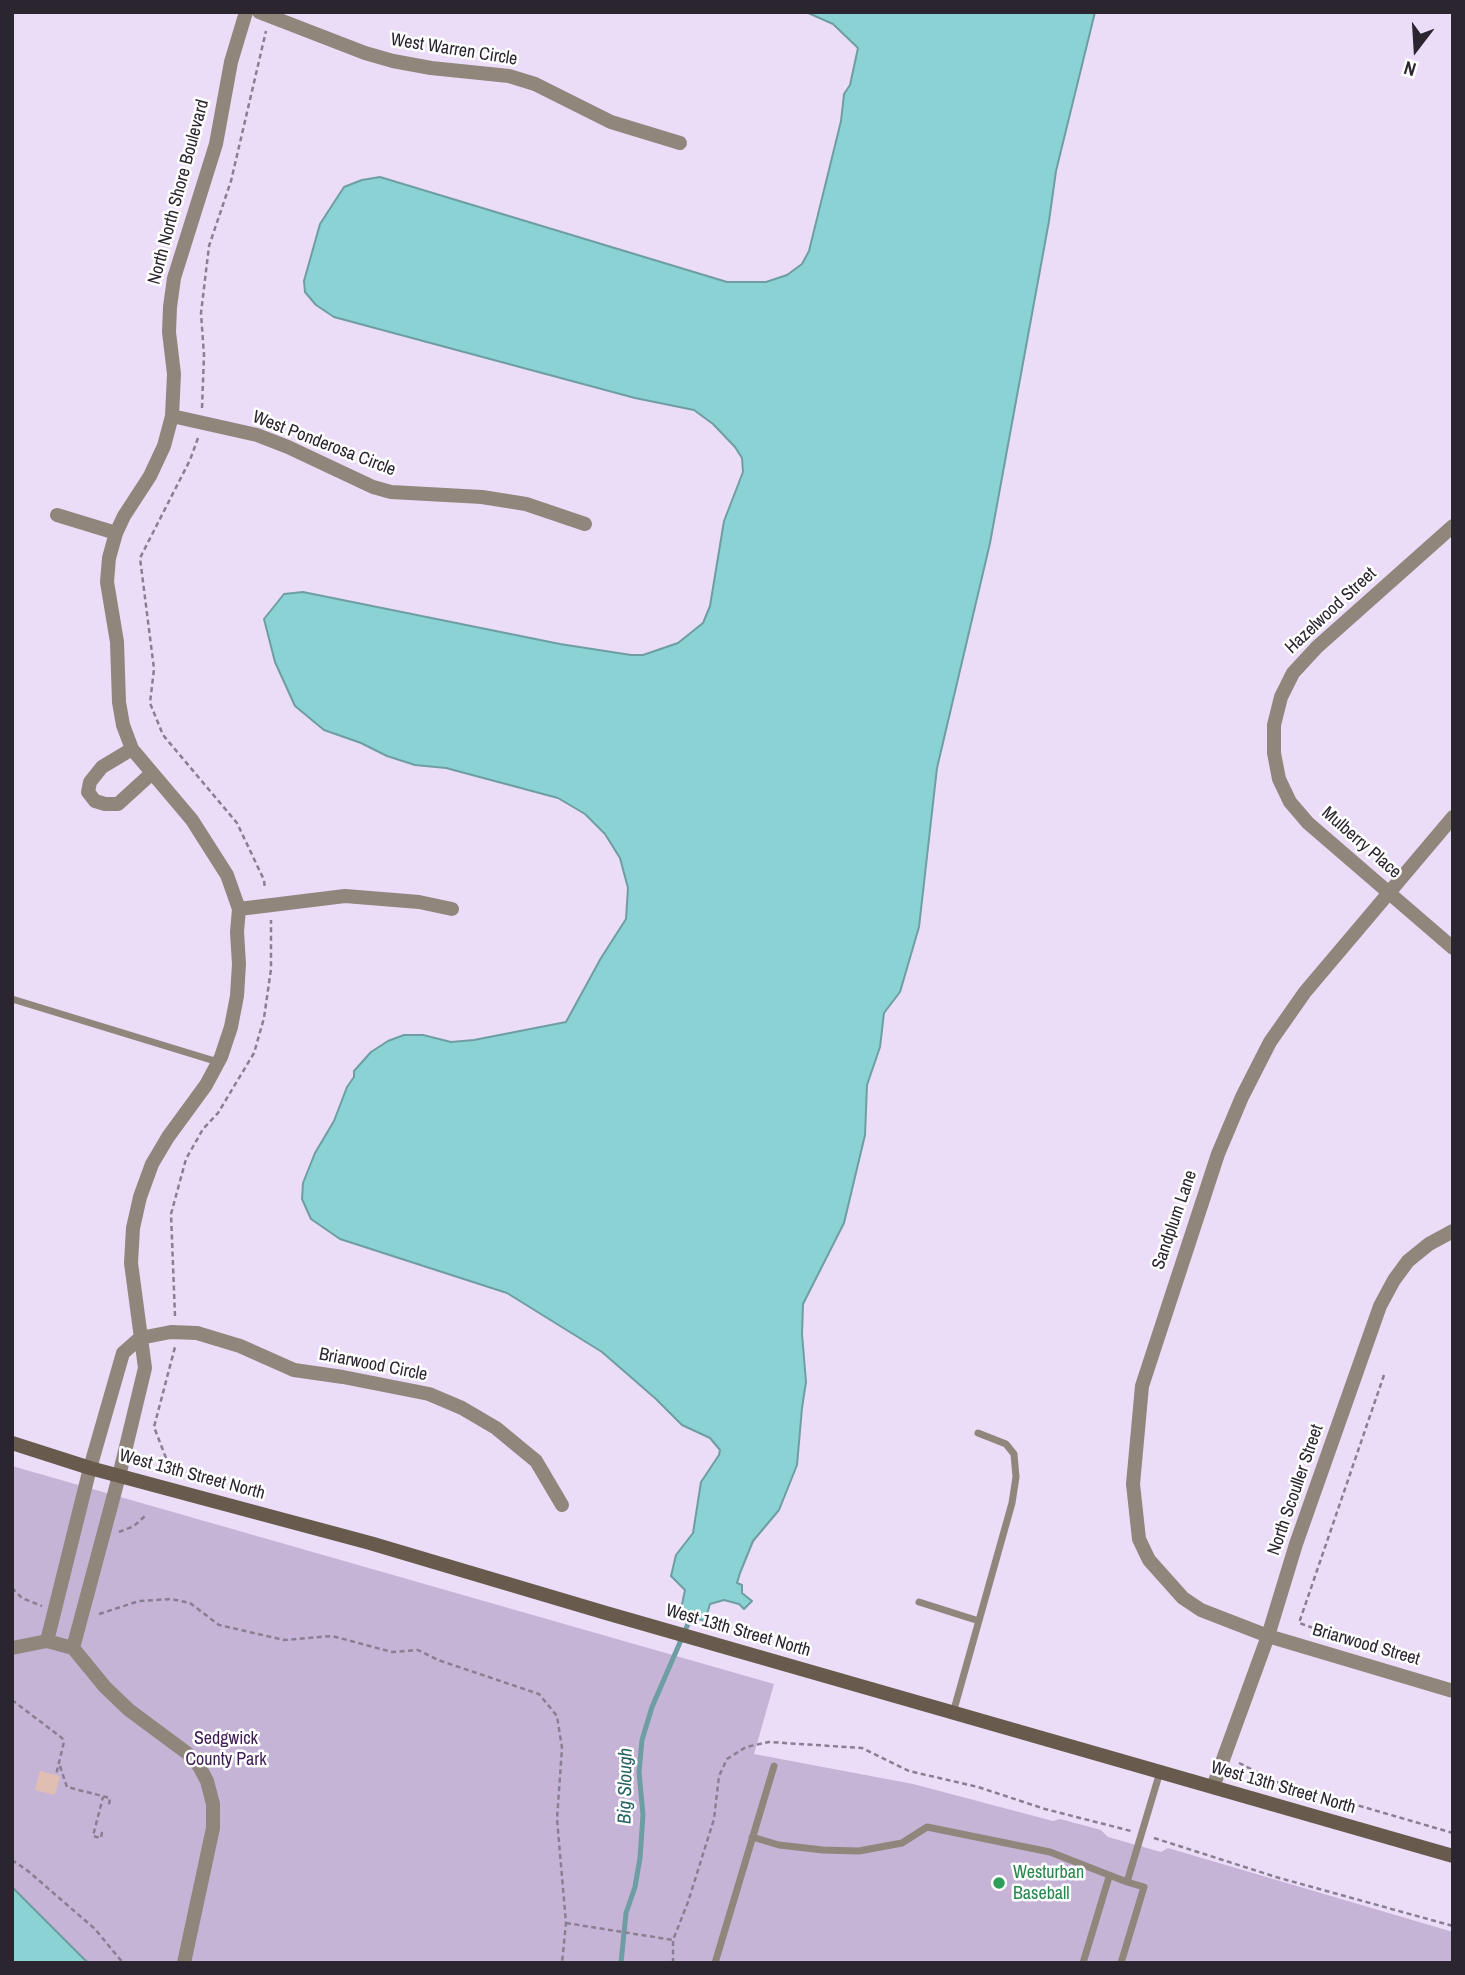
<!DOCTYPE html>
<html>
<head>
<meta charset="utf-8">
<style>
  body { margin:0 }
  #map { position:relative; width:1465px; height:1975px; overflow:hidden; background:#ebdcf8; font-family:"Archivo Narrow",sans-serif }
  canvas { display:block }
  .frame { position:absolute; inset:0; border:14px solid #2b2530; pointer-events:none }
  .north { position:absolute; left:1381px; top:14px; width:70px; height:70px; -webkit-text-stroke:5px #fff; paint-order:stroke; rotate:197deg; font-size:19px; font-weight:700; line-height:28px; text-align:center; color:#2b2530 }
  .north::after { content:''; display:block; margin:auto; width:24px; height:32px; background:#2b2530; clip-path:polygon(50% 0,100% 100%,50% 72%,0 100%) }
</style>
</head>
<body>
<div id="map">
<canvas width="1465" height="1975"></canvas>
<div class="frame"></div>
<div class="north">N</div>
</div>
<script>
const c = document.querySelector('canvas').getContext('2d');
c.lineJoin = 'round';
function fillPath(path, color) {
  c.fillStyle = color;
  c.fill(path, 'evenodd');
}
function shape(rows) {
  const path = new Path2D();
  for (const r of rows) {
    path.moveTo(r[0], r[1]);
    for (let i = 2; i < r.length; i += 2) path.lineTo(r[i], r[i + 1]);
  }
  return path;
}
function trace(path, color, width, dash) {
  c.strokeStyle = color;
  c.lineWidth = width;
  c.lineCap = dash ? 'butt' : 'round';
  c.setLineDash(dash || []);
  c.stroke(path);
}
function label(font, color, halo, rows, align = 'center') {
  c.font = font + ' "Archivo Narrow",sans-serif';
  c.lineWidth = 5;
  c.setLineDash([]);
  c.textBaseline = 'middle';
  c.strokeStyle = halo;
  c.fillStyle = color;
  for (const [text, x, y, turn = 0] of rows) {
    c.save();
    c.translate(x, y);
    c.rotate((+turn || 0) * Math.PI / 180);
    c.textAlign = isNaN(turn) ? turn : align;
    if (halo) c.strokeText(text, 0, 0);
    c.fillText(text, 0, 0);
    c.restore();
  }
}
const green = shape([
  [12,1466,774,1684,754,1754,913,1784,1053,1821,1060,1819,1101,1830,1108,1837,1161,1852,1168,1848,1453,1932,1453,1963,12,1963]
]);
const water = shape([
  [806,12,1095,12,1056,171,1049,221,990,543,937,768,919,927,900,992,884,1013,880,1047,867,1085,865,1135,844,1223,803,1304,802,1334,806,1382,802,1408,797,1465,779,1510,753,1541,740,1573,737,1583,742,1585,742,1593,752,1601,744,1609,739,1604,724,1600,710,1604,705,1621,680,1614,685,1590,671,1576,676,1555,693,1533,701,1482,719,1455,720,1450,710,1438,682,1425,656,1399,602,1352,507,1293,340,1239,311,1219,302,1199,303,1183,315,1153,334,1121,347,1087,354,1077,354,1071,371,1052,388,1041,404,1035,423,1035,451,1042,474,1040,566,1022,601,958,626,919,628,888,620,858,605,834,585,814,558,798,446,768,415,765,387,756,361,743,324,730,295,706,275,662,264,619,284,594,303,592,560,644,631,655,643,655,678,643,703,623,710,606,724,521,743,472,742,458,735,447,713,424,694,410,635,398,334,317,316,305,305,292,304,281,320,224,344,187,362,180,380,177,727,282,766,282,787,275,802,264,809,251,841,121,844,94,850,85,858,48,833,24,806,12],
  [12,1887,88,1963,12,1963,12,1887]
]);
const stream = shape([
  [621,1963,626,1913,635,1887,640,1858,643,1815,639,1772,642,1740,652,1707,691,1617]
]);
const building = shape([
  [40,1771,60,1776,55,1795,35,1790]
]);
const path = shape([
  [202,408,204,355,201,313,209,246,231,181,266,31],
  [198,438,190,460,140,558,154,669,150,703,163,735,237,823,264,880,265,889],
  [175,1316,171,1214,186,1159,203,1129,218,1113,254,1053,264,1018,271,969,271,920],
  [1384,1375,1299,1623,1401,1658],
  [166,1458,154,1427,175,1347],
  [119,1532,134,1526,145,1516],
  [12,1588,22,1598,42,1606],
  [99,1614,139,1601,171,1599,190,1603,219,1625,284,1640,332,1636,392,1652,418,1650,438,1660,539,1694,557,1716,562,1748,557,1819,566,1923,562,1963],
  [12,1700,62,1738,64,1742,56,1775],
  [1239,1763,1277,1782,1453,1833],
  [60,1766,67,1787,110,1798,109,1805],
  [102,1832,101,1838,93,1836,103,1797],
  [1154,1838,1276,1877,1453,1926],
  [12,1860,28,1871,95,1929,123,1963],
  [566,1923,673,1940],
  [673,1963,673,1940,688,1902,714,1819,719,1776,727,1759,746,1747,769,1742,862,1748,909,1771,978,1787,1045,1809,1131,1831]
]);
const lane = shape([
  [12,999,218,1062],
  [919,1602,979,1621],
  [953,1713,1012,1503,1016,1477,1014,1454,1006,1444,978,1433],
  [752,1837,779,1845,823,1850,859,1851,902,1843,927,1827,1050,1852,1127,1882,1160,1772],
  [715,1963,774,1766],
  [1083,1963,1109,1877],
  [1121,1963,1144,1887,1127,1882]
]);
const street = shape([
  [259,12,365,53,393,61,431,68,509,76,535,84,611,122,680,143],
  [172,416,257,435,288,447,373,487,391,492,482,497,526,504,585,524],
  [57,515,116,533],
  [1453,526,1317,647,1293,673,1281,697,1274,725,1274,753,1279,779,1290,802,1308,823,1453,948],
  [132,749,102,767,90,782,88,792,95,801,105,804,118,804,152,773],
  [1453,817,1305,992,1270,1042,1242,1097,1218,1154,1142,1386,1133,1484,1139,1539,1149,1560,1183,1598,1201,1610,1268,1636,1453,1691],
  [239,909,345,896,419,902,452,909],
  [47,1641,90,1468,123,1353,140,1338,171,1332,197,1333,240,1346,294,1370,343,1377,429,1394,462,1408,496,1428,536,1461,562,1505],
  [12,1648,47,1641,73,1648,105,1687,129,1710,187,1753,199,1766,207,1781,213,1804,213,1828,184,1963],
  [73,1648,119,1476,145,1368,131,1263,133,1228,140,1197,152,1164,168,1137,206,1085,221,1057,231,1027,237,996,239,964,237,932,239,909,227,875,192,820,132,749,123,725,119,702,117,642,107,582,109,558,116,533,124,516,150,476,164,446,172,416,174,374,169,332,170,307,174,278,216,144,231,62,246,12],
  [1213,1787,1268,1636,1296,1544,1380,1306,1394,1280,1408,1261,1429,1244,1453,1231]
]);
const secondary = shape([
  [12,1443,90,1468,370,1543,606,1613,1453,1856]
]);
const markers = [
  [999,1883,7,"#2e9e5b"]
];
const streetNames = [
  ["West Warren Circle",454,50,9],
  ["North North Shore Boulevard",179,192,-75],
  ["West Ponderosa Circle",324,444,21],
  ["Hazelwood Street",1331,611,-43],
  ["Mulberry Place",1361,843,41],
  ["Sandplum Lane",1175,1220,-71],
  ["Briarwood Circle",373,1365,11],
  ["West 13th Street North",192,1475,15],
  ["North Scouller Street",1296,1490,-71],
  ["West 13th Street North",738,1631,16],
  ["Briarwood Street",1366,1645,16],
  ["West 13th Street North",1283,1788,16]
];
const parkNames = [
  ["Sedgwick",226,1739],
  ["County Park",226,1760]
];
const leisureNames = [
  ["Westurban",1013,1873],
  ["Baseball",1013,1894]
];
const waterNames = [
  ["Big Slough",626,1786,-89]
];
fillPath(green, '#c6b4d7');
fillPath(water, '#8bd2d4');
trace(water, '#6e9ea3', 2);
trace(stream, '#6e9ea3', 5);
fillPath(building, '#e0beb2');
trace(path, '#897f92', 2.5, [5, 3.5]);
trace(lane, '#90867c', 7);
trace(street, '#90867c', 14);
trace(secondary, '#685a4c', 14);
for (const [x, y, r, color] of markers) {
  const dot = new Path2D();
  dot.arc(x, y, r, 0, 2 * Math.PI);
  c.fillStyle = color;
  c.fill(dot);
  trace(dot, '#fff', 2.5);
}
label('18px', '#2b2530', '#fff', streetNames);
label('18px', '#3e1c54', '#fff', parkNames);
label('18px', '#27864d', '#fff', leisureNames, 'left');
label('italic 19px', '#256062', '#fff', waterNames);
</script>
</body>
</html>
